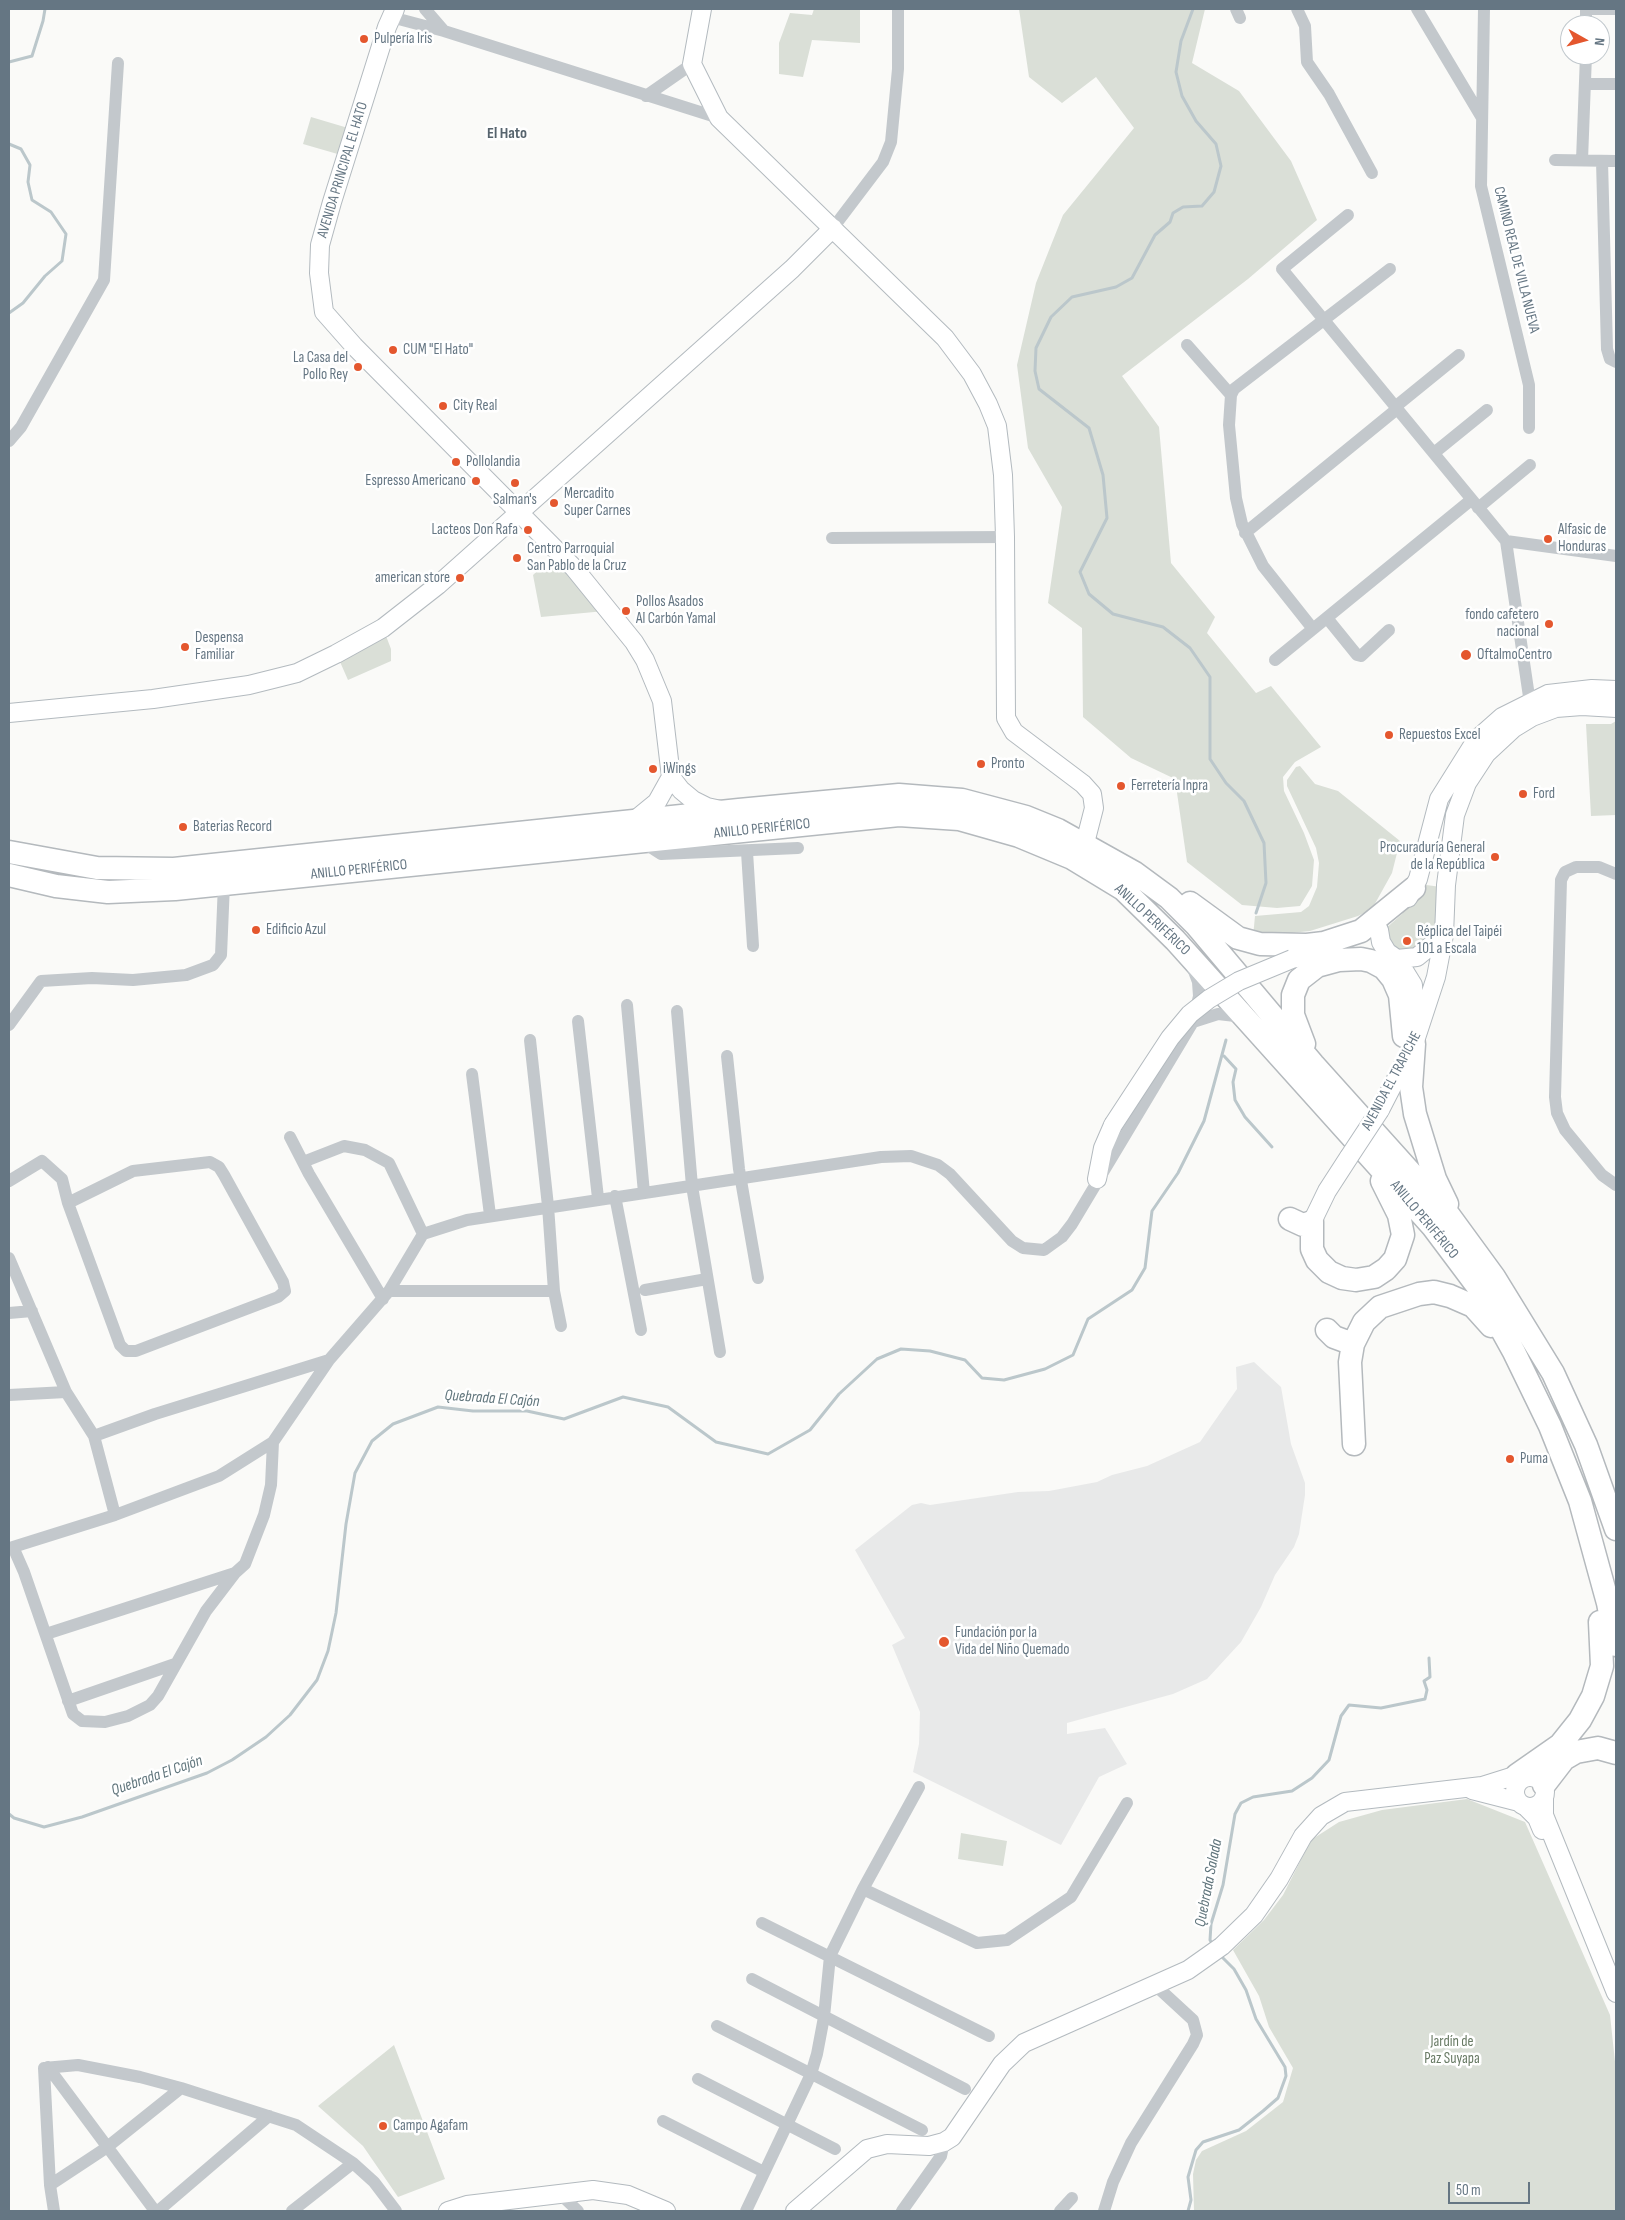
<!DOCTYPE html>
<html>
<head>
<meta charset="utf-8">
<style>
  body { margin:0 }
  #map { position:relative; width:1625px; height:2220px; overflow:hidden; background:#fafaf8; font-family:"Sofia Sans Condensed",sans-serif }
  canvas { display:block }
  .frame { position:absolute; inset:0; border:10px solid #657683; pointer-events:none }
  .north { position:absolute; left:1560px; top:15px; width:50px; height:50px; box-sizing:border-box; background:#fff; border:1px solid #c1c8cd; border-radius:50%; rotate:97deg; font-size:14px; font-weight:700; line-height:20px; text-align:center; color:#657683 }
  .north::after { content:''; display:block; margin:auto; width:18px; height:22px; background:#e4572e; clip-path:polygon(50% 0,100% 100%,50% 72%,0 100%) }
  .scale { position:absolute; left:1448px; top:2182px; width:82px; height:22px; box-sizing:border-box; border:2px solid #657683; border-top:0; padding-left:6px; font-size:15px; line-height:18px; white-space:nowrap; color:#657683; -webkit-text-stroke:4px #fff; paint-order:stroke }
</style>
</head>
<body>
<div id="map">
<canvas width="1625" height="2220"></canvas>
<div class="frame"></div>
<div class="north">N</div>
<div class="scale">50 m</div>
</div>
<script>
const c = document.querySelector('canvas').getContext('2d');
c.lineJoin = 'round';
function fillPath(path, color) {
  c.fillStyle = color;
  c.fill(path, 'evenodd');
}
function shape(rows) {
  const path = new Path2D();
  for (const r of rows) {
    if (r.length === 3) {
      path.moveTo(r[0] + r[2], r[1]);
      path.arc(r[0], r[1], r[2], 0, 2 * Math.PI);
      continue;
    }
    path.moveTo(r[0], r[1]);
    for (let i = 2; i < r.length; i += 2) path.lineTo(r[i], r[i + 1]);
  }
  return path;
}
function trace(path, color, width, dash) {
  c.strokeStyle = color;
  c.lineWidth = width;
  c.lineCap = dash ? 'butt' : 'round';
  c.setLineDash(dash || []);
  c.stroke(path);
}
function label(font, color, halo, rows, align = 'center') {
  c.font = font + ' "Sofia Sans Condensed",sans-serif';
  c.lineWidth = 5;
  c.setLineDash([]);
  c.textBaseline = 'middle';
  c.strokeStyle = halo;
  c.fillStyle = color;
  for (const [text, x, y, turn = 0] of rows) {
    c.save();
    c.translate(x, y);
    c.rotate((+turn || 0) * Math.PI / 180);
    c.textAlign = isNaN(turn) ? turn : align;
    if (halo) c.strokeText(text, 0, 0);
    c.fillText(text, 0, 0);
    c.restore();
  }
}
const built = shape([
  [1254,1362,1281,1387,1291,1444,1305,1483,1305,1495,1299,1534,1294,1547,1275,1575,1261,1607,1241,1642,1207,1679,1173,1694,1067,1723,1067,1734,1105,1728,1127,1764,1099,1777,1061,1845,913,1772,919,1744,920,1712,892,1645,905,1638,855,1550,912,1505,921,1503,930,1505,1018,1492,1049,1491,1097,1482,1112,1475,1147,1466,1200,1442,1237,1389,1236,1367]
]);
const green = shape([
  [814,9,860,9,860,43,812,40,803,77,779,74,779,43,790,13,812,15],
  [1019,9,1205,9,1192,63,1239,91,1291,161,1317,220,1248,279,1122,376,1159,427,1171,563,1215,617,1207,633,1256,693,1271,686,1321,747,1295,762,1283,777,1284,791,1304,833,1314,860,1312,886,1300,906,1277,908,1242,905,1187,862,1175,779,1131,758,1083,717,1082,628,1048,603,1062,507,1028,448,1017,365,1036,283,1063,215,1134,128,1096,77,1062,103,1029,77],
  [311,117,348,128,341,155,303,144],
  [557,552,605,611,541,617,533,575],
  [383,628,391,649,391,661,348,680,337,655],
  [1616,721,1616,815,1591,816,1586,724,1611,724],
  [1300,766,1315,784,1338,791,1400,841,1392,873,1372,909,1358,916,1310,931,1253,937,1255,916,1301,912,1309,906,1317,887,1319,863,1316,848,1287,786,1287,780,1296,767],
  [1419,884,1441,887,1439,935,1418,952,1398,956,1384,930,1402,914],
  [1467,1799,1525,1822,1610,2015,1616,2071,1616,2211,1194,2211,1193,2174,1196,2160,1202,2151,1246,2131,1283,2102,1293,2068,1269,2027,1259,1996,1233,1950,1264,1920,1283,1895,1311,1840,1339,1822,1382,1810],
  [961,1833,1007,1841,1003,1866,958,1859],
  [394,2045,445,2179,398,2197,363,2146,318,2106]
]);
const stream = shape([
  [1193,9,1181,41,1176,72,1182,96,1196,121,1216,144,1221,166,1214,192,1202,206,1183,207,1173,213,1170,222,1155,235,1132,278,1116,287,1072,297,1051,317,1036,348,1035,371,1039,389,1089,428,1103,475,1107,518,1080,572,1089,594,1113,614,1163,627,1190,648,1210,677,1210,759,1226,783,1244,801,1264,843,1266,883,1256,913],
  [9,62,32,56,43,21,45,9],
  [9,144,21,149,30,165,28,182,32,200,51,212,66,234,62,261,45,276,23,303,9,313],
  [1224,1056,1236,1069,1233,1082,1235,1100,1245,1117,1272,1147],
  [9,1814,14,1818,44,1827,82,1817,207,1773,232,1760,266,1737,290,1715,317,1680,328,1651,336,1613,346,1524,355,1473,372,1441,393,1424,438,1407,473,1411,527,1411,564,1419,623,1397,668,1407,716,1442,768,1454,810,1430,839,1394,877,1359,901,1349,930,1351,965,1360,982,1378,1004,1380,1045,1369,1073,1355,1088,1319,1132,1290,1145,1268,1152,1211,1178,1173,1204,1121,1226,1040],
  [1213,1945,1210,1940,1211,1924,1223,1885,1235,1814,1241,1803,1253,1797,1292,1791,1312,1778,1329,1760,1341,1716,1349,1705,1381,1708,1425,1699,1427,1690,1424,1681,1430,1677,1429,1658],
  [1188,2211,1191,2200,1188,2177,1196,2150,1203,2142,1239,2130,1263,2111,1278,2098,1286,2076,1285,2067,1256,2019,1246,1990,1234,1969,1219,1954]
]);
const street = shape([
  [425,9,444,31],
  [1236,9,1240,18],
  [1297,9,1305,26,1307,62,1329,94,1372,173],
  [1417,9,1482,118],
  [1484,9,1481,186,1529,385,1529,428],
  [1586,9,1616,9],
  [391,17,444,31,719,118],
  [1586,25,1586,9],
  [1586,84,1616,84],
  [646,96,692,64],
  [1555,160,1616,161],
  [1582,160,1586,55],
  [1602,161,1607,349,1610,359,1616,362],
  [1348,215,1282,269,1506,541,1531,710],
  [833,228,883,162,891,142,898,69,898,9],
  [1187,345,1231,395],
  [1395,407,1459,355],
  [9,441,21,427,104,280,118,63],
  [1434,453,1487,410],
  [1478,508,1530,465],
  [1245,533,1397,409],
  [832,538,1005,537],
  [1506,541,1616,556],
  [1327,618,1357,655,1361,656,1389,630],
  [1313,629,1263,566,1242,524,1236,498,1229,425,1231,395,1234,389,1390,269],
  [1275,660,1471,500],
  [644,843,661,854,798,848],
  [747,852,753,946],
  [1616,874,1599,867,1576,867,1565,872,1561,880,1555,1097,1557,1113,1565,1130,1602,1175,1616,1185],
  [627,1005,644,1193],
  [677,1011,692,1186,720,1352],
  [578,1021,598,1198],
  [1193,1022,1218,1014,1244,1017],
  [9,1025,41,981,92,978,133,980,186,975,213,965,221,955,224,884],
  [530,1040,548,1206,554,1291,561,1326],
  [727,1056,739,1169,758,1278],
  [472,1074,490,1215],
  [290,1137,309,1174,383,1299],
  [303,1162,344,1146,365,1150,389,1163,423,1234],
  [9,1181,42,1161,62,1179,68,1203,120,1345,126,1351,136,1351,278,1297,285,1291,283,1282,224,1175,219,1167,210,1162,133,1171,68,1203],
  [615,1196,641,1330],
  [9,1258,66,1392,94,1436,115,1515],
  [645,1290,707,1279],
  [389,1291,554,1291],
  [9,1313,32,1311],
  [9,1395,66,1392],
  [94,1436,155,1414,329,1360],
  [13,1547,115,1515,219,1476,273,1442,329,1360,389,1291,423,1234,467,1220,881,1157,911,1156,938,1165,950,1174,1012,1241,1023,1248,1044,1250,1062,1237,1072,1224,1193,1022,1199,996,1198,982,1192,966],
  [9,1548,13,1547,24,1572,73,1714,82,1721,105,1722,128,1716,150,1705,158,1696,206,1611,235,1573,245,1564,264,1515,271,1485,273,1442],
  [46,1634,235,1573],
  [68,1701,175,1664],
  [863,1889,977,1943,1007,1940,1071,1897,1127,1803],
  [762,1923,989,2036],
  [752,1979,965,2089],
  [717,2026,922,2130],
  [48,2067,155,2211],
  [698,2079,835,2149],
  [663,2121,764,2172],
  [50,2185,106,2148,181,2088],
  [559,2193,578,2211],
  [54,2211,50,2185,44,2068,78,2065,140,2077,181,2088,296,2125,353,2163,374,2182,396,2211],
  [158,2211,269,2116],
  [292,2211,353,2163],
  [746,2211,811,2074,817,2054,824,2017,830,1956,863,1889,919,1787],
  [902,2211,941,2156,944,2142],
  [1060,2211,1072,2198],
  [1104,2211,1113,2182,1131,2143,1193,2044,1197,2035,1193,2020,1155,1985]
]);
const secondary = shape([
  [395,9,387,27,332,202,320,245,319,273,324,312,354,346,574,568,634,642,645,660,662,701,671,777,657,802,635,820],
  [702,9,692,64,719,118,945,338,972,374,988,404,997,426,1003,475,1005,537,1006,718,1014,732,1083,784,1092,794,1094,808,1085,843],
  [9,713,153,699,249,685,297,673,336,654,383,628,438,585,792,269,833,228],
  [671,777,681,790,693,800,707,807,721,810],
  [1408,898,1418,879,1439,799,1476,740,1502,717,1548,694,1592,689,1616,690],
  [1379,930,1381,942,1387,952,1397,959,1413,985,1414,1007,1405,1034],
  [1292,959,1334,951],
  [1397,959,1417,957,1444,935],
  [1380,1110,1414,1044,1436,977,1444,935,1446,885,1455,815,1467,783,1486,754,1514,728,1532,717,1556,708,1582,706,1616,708],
  [1097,1179,1103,1148,1113,1125],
  [1312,1222,1327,1191,1349,1157],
  [1530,1792,15],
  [1472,1790,1519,1802],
  [1544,1798,1544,1815,1616,1993],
  [1525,1806,1537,1818,1542,1830],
  [448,2211,467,2205,593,2190,628,2195,666,2211],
  [795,2211,867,2149,887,2144,929,2146,944,2142,952,2137,1002,2064,1024,2043,1188,1970,1222,1946,1254,1915,1279,1879,1303,1836,1321,1816,1345,1802,1482,1786,1517,1775]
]);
const highway = shape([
  [9,852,97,868,174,869,739,810,899,795,962,800,1026,817,1058,830,1135,873,1169,898,1196,925,1313,1064,1448,1214,1494,1277,1553,1373,1586,1445,1616,1529],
  [9,875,56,886,108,892,175,889,899,815,959,819,1019,836,1072,858,1123,889,1175,940,1433,1227,1478,1287,1514,1352,1550,1426,1580,1501,1608,1603,1616,1645],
  [1190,903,1238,938,1260,944,1307,945,1324,943,1361,931,1414,888],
  [1304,1044,1293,1015,1293,995,1299,980,1317,966,1339,960,1361,959,1371,961,1384,968,1393,979,1400,995,1404,1036],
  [1414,1044,1411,1087,1415,1114,1435,1179,1447,1204],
  [1290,1219,1303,1225,1312,1222,1312,1249,1317,1260,1329,1272,1342,1278,1356,1280,1374,1277,1386,1269,1395,1259,1403,1235,1399,1215,1382,1181],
  [1327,1330,1334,1337,1353,1344],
  [1354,1444,1350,1362,1353,1344,1364,1322,1380,1307,1419,1294,1434,1292,1450,1296,1473,1306,1491,1326],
  [1517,1775,1560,1745,1580,1720,1593,1696,1602,1666,1600,1622],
  [1544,1785,1564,1759,1576,1752,1598,1748,1616,1753]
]);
const secondaryBridge = shape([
  [1113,1125,1170,1038,1190,1014,1209,999,1239,981,1292,959],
  [1349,1157,1380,1110]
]);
const markers = [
  [364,39,5,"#e4572e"],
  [393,350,5,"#e4572e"],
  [358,367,5,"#e4572e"],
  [443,406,5,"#e4572e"],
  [456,462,5,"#e4572e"],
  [476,481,5,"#e4572e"],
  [515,483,5,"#e4572e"],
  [554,503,5,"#e4572e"],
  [528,530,5,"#e4572e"],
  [1548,539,5,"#e4572e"],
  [517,558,5,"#e4572e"],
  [460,578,5,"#e4572e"],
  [626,611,5,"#e4572e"],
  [1549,624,5,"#e4572e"],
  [185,647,5,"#e4572e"],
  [1466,655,6,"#e4572e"],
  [1389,735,5,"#e4572e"],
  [981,764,5,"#e4572e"],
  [653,769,5,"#e4572e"],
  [1121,786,5,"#e4572e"],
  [1523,794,5,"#e4572e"],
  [183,827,5,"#e4572e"],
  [1495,857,5,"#e4572e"],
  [256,930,5,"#e4572e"],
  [1407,941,5,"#e4572e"],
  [1510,1459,5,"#e4572e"],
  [944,1642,6,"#e4572e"],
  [383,2126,5,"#e4572e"]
];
const poiNames = [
  ["Pulpería Iris",374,39],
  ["CUM \"El Hato\"",403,350],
  ["La Casa del",348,358,"right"],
  ["Pollo Rey",348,375,"right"],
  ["City Real",453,406],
  ["Pollolandia",466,462],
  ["Espresso Americano",466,481,"right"],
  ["Mercadito",564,494],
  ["Super Carnes",564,511],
  ["Salman's",515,500,"center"],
  ["Lacteos Don Rafa",518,530,"right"],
  ["Alfasic de",1558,530],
  ["Honduras",1558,547],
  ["Centro Parroquial",527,549],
  ["San Pablo de la Cruz",527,566],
  ["american store",450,578,"right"],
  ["Pollos Asados",636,602],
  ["Al Carbón Yamal",636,619],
  ["fondo cafetero",1539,615,"right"],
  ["nacional",1539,632,"right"],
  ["Despensa",195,638],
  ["Familiar",195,655],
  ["OftalmoCentro",1477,655],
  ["Repuestos Excel",1399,735],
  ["Pronto",991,764],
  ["iWings",663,769],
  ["Ferretería Inpra",1131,786],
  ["Ford",1533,794],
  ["Baterias Record",193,827],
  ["Procuraduría General",1485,848,"right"],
  ["de la República",1485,865,"right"],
  ["Edificio Azul",266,930],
  ["Réplica del Taipéi",1417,932],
  ["101 a Escala",1417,949],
  ["Puma",1520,1459],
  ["Fundación por la",955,1633],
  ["Vida del Niño Quemado",955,1650],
  ["Campo Agafam",393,2126]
];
const streetNames = [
  ["AVENIDA PRINCIPAL EL HATO",343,170,-73],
  ["CAMINO REAL DE VILLA NUEVA",1516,260,76],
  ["ANILLO PERIFÉRICO",762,829,-6],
  ["ANILLO PERIFÉRICO",359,870,-6],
  ["ANILLO PERIFÉRICO",1152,920,43],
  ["AVENIDA EL TRAPICHE",1392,1081,-62],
  ["ANILLO PERIFÉRICO",1424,1220,50]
];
const parkNames = [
  ["Jardín de",1452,2042],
  ["Paz Suyapa",1452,2059]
];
const neighbourhoodNames = [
  ["El Hato",507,134]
];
const waterNames = [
  ["Quebrada El Cajón",492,1399,4],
  ["Quebrada El Cajón",157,1776,-19],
  ["Quebrada Salada",1209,1883,-79]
];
fillPath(built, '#e8e9e9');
fillPath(green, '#dadfd7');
trace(stream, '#bbc7cb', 3);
trace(secondary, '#b3babf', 20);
trace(highway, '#b4b9bd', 25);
trace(street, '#c3c8cc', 12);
trace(secondary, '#fff', 18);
trace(highway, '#fff', 22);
trace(secondaryBridge, '#b3babf', 20, []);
trace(secondaryBridge, '#fff', 18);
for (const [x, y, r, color] of markers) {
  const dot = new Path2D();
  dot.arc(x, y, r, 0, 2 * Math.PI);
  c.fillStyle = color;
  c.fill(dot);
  trace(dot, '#fff', 2);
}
label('15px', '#657683', '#fff', poiNames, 'left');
label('15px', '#657683', '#fff', streetNames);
label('15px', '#687a64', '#fff', parkNames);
label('bold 16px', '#57646e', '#fff', neighbourhoodNames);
label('italic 16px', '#60757c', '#fff', waterNames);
</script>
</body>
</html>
